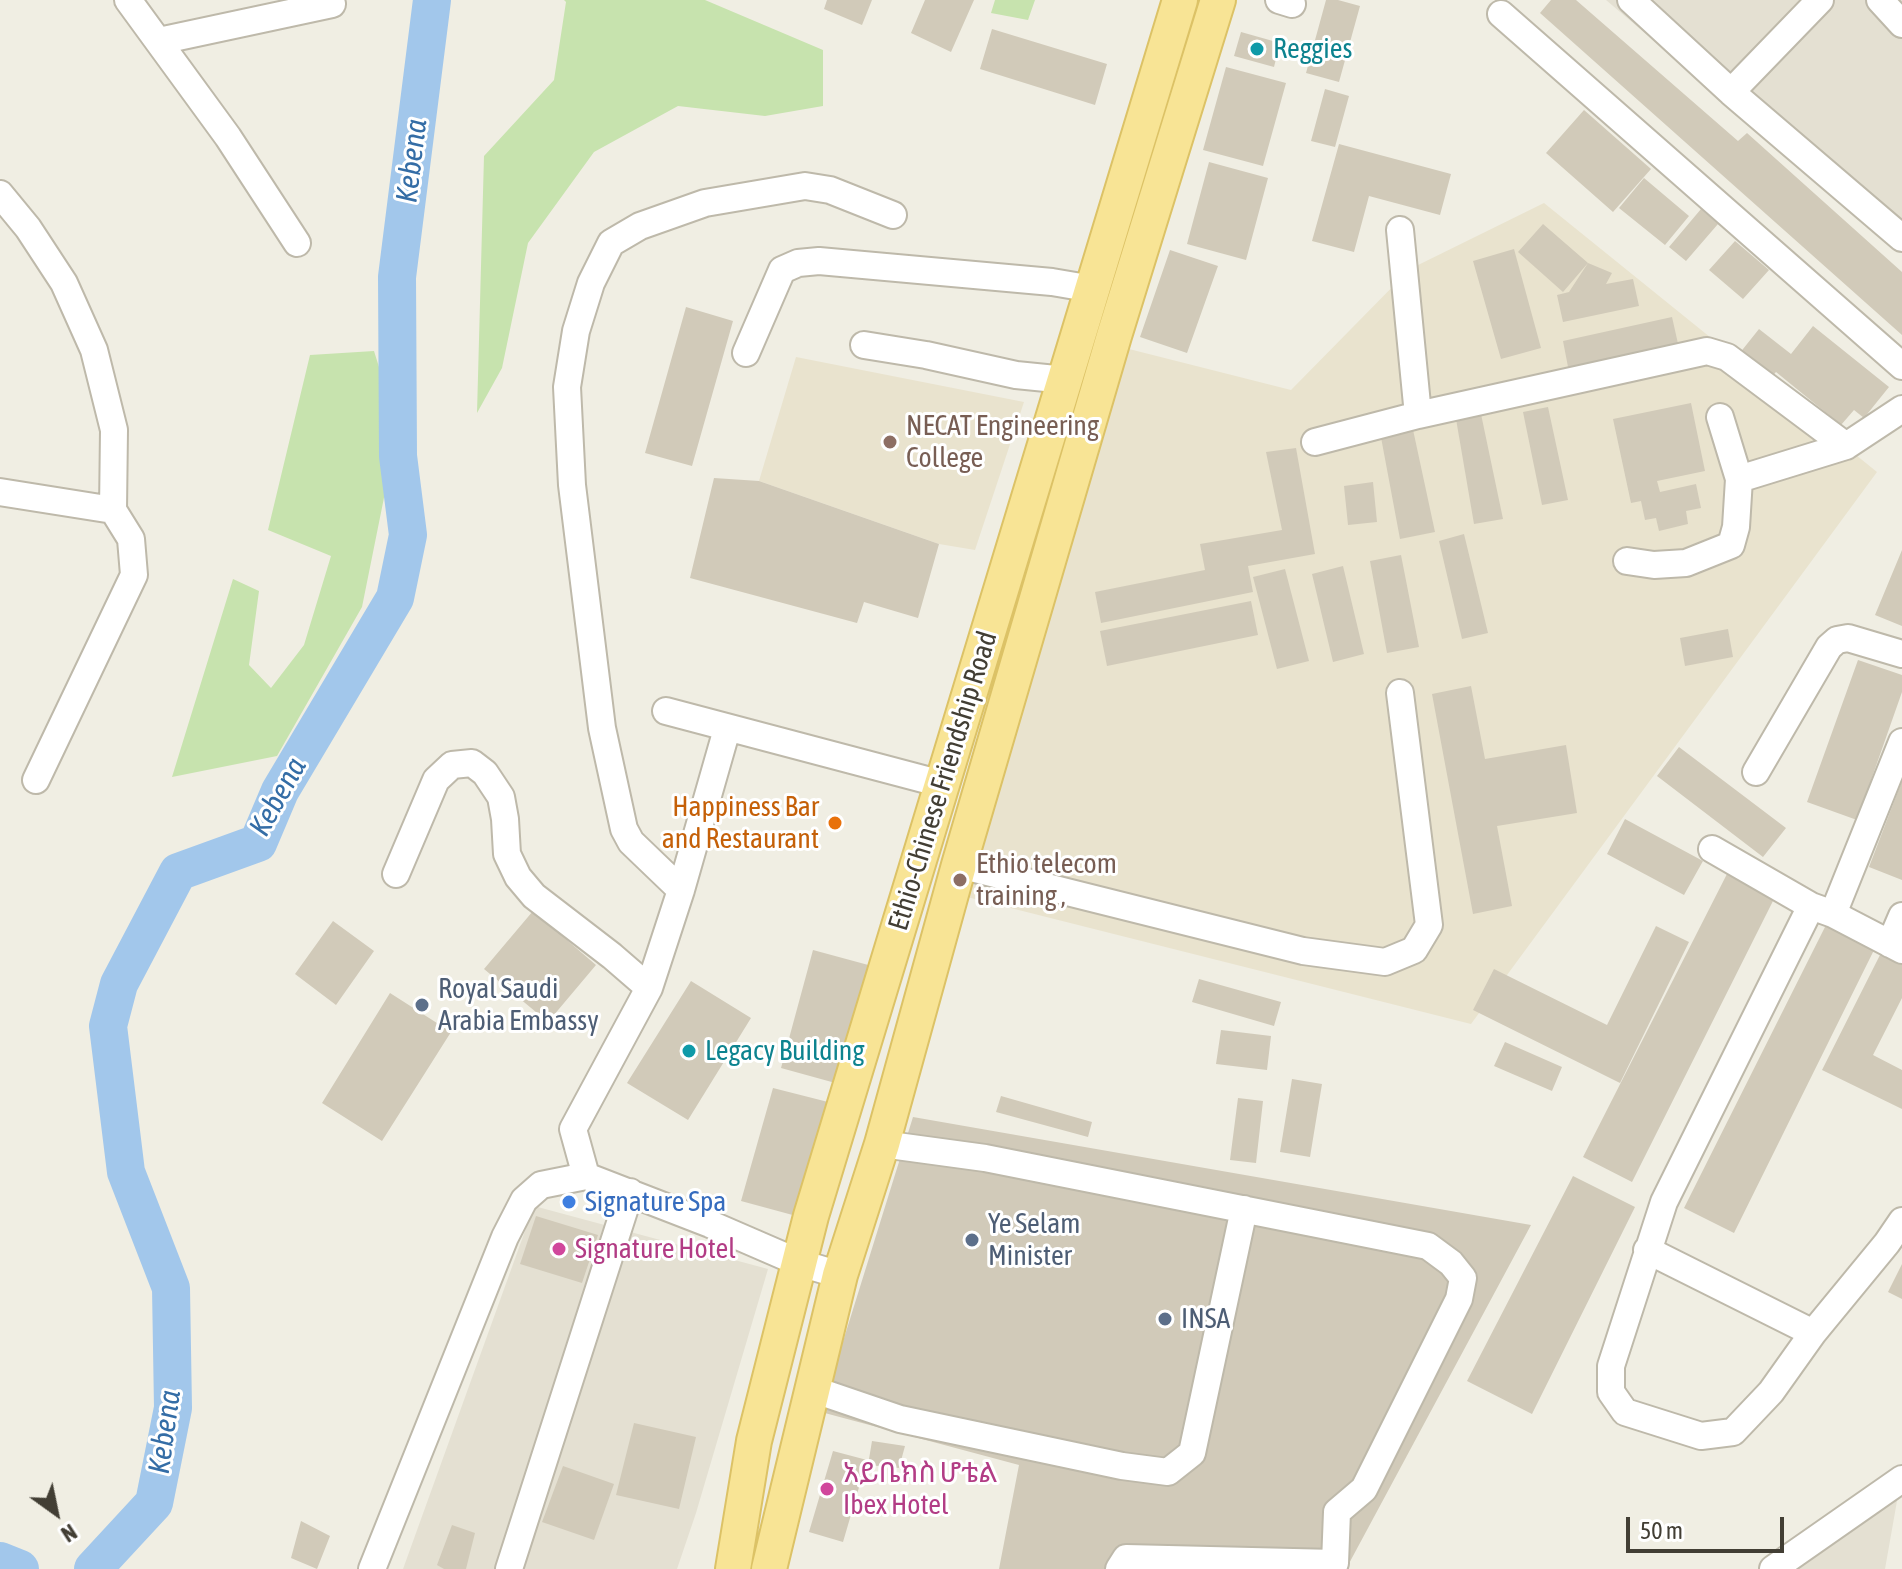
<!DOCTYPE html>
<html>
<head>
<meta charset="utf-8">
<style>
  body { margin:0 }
  #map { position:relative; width:1902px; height:1569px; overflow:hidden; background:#f0eee3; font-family:"Asap Condensed",sans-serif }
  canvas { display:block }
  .north { position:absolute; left:16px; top:1473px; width:80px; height:80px; -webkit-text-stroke:6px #fff; paint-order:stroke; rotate:147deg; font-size:22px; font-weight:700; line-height:32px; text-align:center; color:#423e34 }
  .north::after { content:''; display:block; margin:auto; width:28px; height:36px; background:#423e34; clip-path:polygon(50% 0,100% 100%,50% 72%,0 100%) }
  .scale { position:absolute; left:1626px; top:1517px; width:158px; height:36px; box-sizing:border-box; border:4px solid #423e34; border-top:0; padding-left:10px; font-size:24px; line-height:28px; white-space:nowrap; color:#423e34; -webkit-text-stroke:6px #fff; paint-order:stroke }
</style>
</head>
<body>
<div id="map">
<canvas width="1902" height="1569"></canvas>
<div class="north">N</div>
<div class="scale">50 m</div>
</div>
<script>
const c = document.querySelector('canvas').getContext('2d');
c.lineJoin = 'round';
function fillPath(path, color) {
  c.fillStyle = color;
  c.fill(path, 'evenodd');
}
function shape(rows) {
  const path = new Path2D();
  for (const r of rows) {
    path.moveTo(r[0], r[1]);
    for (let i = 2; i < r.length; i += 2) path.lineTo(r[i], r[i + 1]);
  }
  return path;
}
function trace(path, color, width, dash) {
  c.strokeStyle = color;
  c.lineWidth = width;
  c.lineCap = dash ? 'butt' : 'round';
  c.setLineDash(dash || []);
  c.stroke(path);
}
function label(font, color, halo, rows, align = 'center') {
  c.font = font + ' "Asap Condensed","Noto Sans Ethiopic",sans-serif';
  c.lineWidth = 6;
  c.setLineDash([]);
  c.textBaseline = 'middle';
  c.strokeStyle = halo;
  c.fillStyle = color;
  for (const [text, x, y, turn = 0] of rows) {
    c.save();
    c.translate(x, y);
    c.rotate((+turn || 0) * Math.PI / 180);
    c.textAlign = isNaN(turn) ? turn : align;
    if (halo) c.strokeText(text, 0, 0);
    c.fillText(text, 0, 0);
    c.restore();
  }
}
const residential = shape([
  [1606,0,1902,0,1902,252],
  [534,1206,768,1269,696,1513,677,1569,403,1569],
  [1900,1484,1885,1569,1771,1569]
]);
const education = shape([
  [1544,203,1877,472,1471,1024,967,897,1129,349,1291,390,1410,269],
  [796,357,1024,402,975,550,939,544,759,481]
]);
const green = shape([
  [564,0,705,0,823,50,823,106,765,116,678,106,594,152,528,243,502,368,477,413,484,156,554,80,566,2],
  [995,0,1035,0,1028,20,991,13],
  [374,351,398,428,362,607,277,756,172,777,233,579,259,591,249,665,271,688,304,645,331,556,268,530,310,355]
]);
const river = shape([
  [0,1561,20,1569],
  [93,1569,154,1503,173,1408,171,1288,126,1172,108,1026,119,984,178,872,258,843,280,791,395,598,408,535,398,456,397,277,432,0]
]);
const building = shape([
  [827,0,872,0,862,25,824,9],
  [925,0,974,0,951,52,911,33],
  [1326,0,1338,0,1360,6,1339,82,1306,73],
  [1551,0,1576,0,1738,141,1747,133,1902,272,1902,335,1540,13],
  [992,29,1107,64,1095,105,980,69],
  [1241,32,1280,43,1274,67,1234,56],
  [1226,67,1286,83,1263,166,1203,150],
  [1325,89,1349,96,1335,147,1311,141],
  [1584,110,1651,169,1613,212,1546,153],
  [1339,144,1451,174,1440,215,1369,196,1354,252,1312,241],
  [1209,162,1268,178,1246,260,1187,244],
  [1644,178,1689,216,1665,245,1619,208],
  [1701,209,1718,224,1686,261,1669,247],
  [1543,224,1588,263,1563,292,1518,252],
  [1735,241,1769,270,1743,299,1709,270],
  [1514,249,1541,348,1501,359,1473,261],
  [1170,250,1218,266,1187,353,1140,337],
  [1588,263,1612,273,1606,284,1633,279,1639,306,1563,322,1557,295,1569,292],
  [686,307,733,321,692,466,645,453],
  [1672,317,1679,348,1569,372,1563,341],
  [1813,326,1889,387,1864,418,1854,410,1841,425,1776,372,1770,379,1739,354,1759,329,1791,354],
  [1691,403,1705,471,1657,481,1660,492,1696,484,1701,508,1686,511,1688,524,1659,531,1656,518,1645,520,1641,501,1631,503,1613,419],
  [1548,407,1568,500,1542,505,1523,412],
  [1481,414,1503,519,1474,524,1456,419],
  [1412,425,1435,532,1400,539,1380,432],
  [1296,448,1315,554,1248,566,1253,592,1101,623,1095,592,1205,570,1200,544,1282,530,1266,452],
  [714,478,759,481,939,544,918,618,864,602,857,623,690,578],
  [1373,482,1377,522,1348,525,1344,486],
  [1464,534,1488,633,1462,639,1439,541],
  [1902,550,1902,626,1875,615],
  [1401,555,1419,647,1387,653,1370,561],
  [1343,566,1364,654,1333,662,1312,574],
  [1285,569,1309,661,1277,669,1253,577],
  [1251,601,1258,635,1107,666,1100,631],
  [1728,629,1733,657,1685,666,1680,638],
  [1858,660,1902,675,1902,692,1857,820,1807,802],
  [1471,686,1485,759,1566,745,1577,813,1497,826,1512,906,1473,914,1432,694],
  [1679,747,1786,828,1763,857,1657,776],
  [1902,781,1902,880,1869,867],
  [1625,819,1703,861,1684,895,1607,854],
  [1729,870,1775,897,1632,1182,1583,1157],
  [533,911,596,965,548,1022,484,969],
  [333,921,374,951,336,1005,295,974],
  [1827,923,1875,948,1734,1233,1684,1208],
  [1656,926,1689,942,1620,1083,1473,1010,1494,969,1607,1025],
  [813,950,872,966,839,1084,781,1068],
  [1881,953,1902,963,1902,998,1873,1055,1902,1070,1902,1109,1822,1070],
  [1199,979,1281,1002,1274,1026,1192,1002],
  [691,981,751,1018,688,1120,627,1083],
  [390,993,451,1032,382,1141,322,1103],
  [1221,1030,1271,1036,1267,1070,1216,1064],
  [1505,1042,1562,1067,1552,1091,1494,1066],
  [1292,1079,1322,1084,1310,1157,1280,1152],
  [773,1088,832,1103,800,1217,741,1201],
  [1001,1096,1092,1122,1088,1137,996,1112],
  [1238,1098,1263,1101,1256,1163,1230,1160],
  [913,1117,1531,1225,1346,1569,999,1569,1019,1465,821,1412],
  [1573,1176,1635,1207,1532,1414,1467,1381],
  [536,1216,598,1235,582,1283,520,1264],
  [1902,1264,1902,1299,1888,1292],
  [634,1423,696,1437,679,1509,616,1495],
  [872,1441,905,1446,899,1468,868,1465],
  [833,1451,867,1460,843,1542,809,1532],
  [563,1466,614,1484,594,1540,542,1522],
  [301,1521,330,1536,317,1569,291,1558],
  [452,1525,475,1533,466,1569,444,1569,437,1565]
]);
const minor = shape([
  [128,0,228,137,297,243],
  [1279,0,1292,4],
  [1631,0,1731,92],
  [1820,0,1731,92,1902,238],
  [1880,0,1902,24],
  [1501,14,1902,366],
  [159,41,332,4],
  [0,194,28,228,64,283,94,350,114,430,113,510,0,492],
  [1400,230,1418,415],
  [864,345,926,355,1016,375,1066,380],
  [746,353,782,270,798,263,819,261,1052,282,1093,289],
  [1720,417,1739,479,1846,446,1902,409],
  [1315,442,1418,415,1707,351,1727,357,1846,446],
  [1627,561,1654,565,1686,563,1731,545,1736,527,1739,479],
  [666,711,942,784],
  [1756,772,1829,647,1837,640,1848,638,1902,654],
  [36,780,134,575,131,539,113,510],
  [1712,849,1811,906,1833,914,1902,950],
  [959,865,1303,951,1385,962,1414,950,1429,925,1400,693],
  [396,874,436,780,452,765,472,763,485,773,501,797,505,819,507,854,518,877,534,896,612,956,649,988],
  [681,890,631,842,624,829,602,728,572,485,567,387,576,331,591,283,611,243,640,226,705,203,805,186,830,190,893,215],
  [1811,906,1664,1202,1611,1366,1611,1392,1625,1412,1701,1436,1733,1432,1771,1392,1813,1333,1887,1243,1902,1221],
  [1833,914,1902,742],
  [1890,944,1902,916],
  [882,1144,985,1158,1428,1246,1451,1263,1463,1278,1459,1299,1364,1489,1337,1512,1335,1563,1126,1558,1119,1569],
  [586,1176,573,1129,649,988,681,890,727,729],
  [1647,1250,1813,1333],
  [812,1389,900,1419,1122,1466,1168,1472,1192,1453,1244,1209],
  [372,1569,505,1237,524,1200,541,1185,586,1176,710,1224,800,1263,840,1275],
  [509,1569,630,1192],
  [1773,1569,1902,1479]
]);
const major = shape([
  [733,1569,754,1441,811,1216,1180,0],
  [769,1569,840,1275,882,1144,959,865,1114,336,1218,0]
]);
const markers = [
  [1257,49,8,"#0f9aa8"],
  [890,442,8,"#8d6e63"],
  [835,823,8,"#e8710a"],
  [960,880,8,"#8d6e63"],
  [422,1005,8,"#5c6f8a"],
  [689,1051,8,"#0f9aa8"],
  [569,1202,8,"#3f7fe0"],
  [972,1240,8,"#5c6f8a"],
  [559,1249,8,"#d1479c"],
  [1165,1319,8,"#5c6f8a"],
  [827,1489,8,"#d1479c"]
];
const cultureNames = [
  ["Reggies",1273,49],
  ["Legacy Building",705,1051]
];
const educationNames = [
  ["NECAT Engineering",906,426],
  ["College",906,458],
  ["Ethio telecom",976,864],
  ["training ,",976,896]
];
const streetNames = [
  ["Ethio-Chinese Friendship Road",943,781,-73]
];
const foodNames = [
  ["Happiness Bar",819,807],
  ["and Restaurant",819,839]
];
const serviceNames = [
  ["Royal Saudi",438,989],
  ["Arabia Embassy",438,1021],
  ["Ye Selam",988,1224],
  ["Minister",988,1256],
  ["INSA",1181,1319]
];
const shopNames = [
  ["Signature Spa",585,1202]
];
const hotelNames = [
  ["Signature Hotel",575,1249],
  ["አይቤክስ ሆቴል",843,1473],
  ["Ibex Hotel",843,1505]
];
const waterNames = [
  ["Kebena",412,161,-83],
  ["Kebena",278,797,-61],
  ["Kebena",165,1432,-82]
];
fillPath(residential, '#e4e0d2');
fillPath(education, '#e9e3ce');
fillPath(green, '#c7e3ae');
trace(river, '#a2c7eb', 38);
fillPath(building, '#d1cab9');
trace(minor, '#beb9aa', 30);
trace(major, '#dcc266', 38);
trace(minor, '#fff', 26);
trace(major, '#f8e495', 34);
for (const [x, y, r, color] of markers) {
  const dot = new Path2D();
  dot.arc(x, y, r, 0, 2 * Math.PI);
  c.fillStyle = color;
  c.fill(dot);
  trace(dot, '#fff', 3);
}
label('28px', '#0d838f', '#fff', cultureNames, 'left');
label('28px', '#785e54', '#fff', educationNames, 'left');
label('28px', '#423e34', '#fff', streetNames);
label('28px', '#c56008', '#fff', foodNames, 'right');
label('28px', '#4e5e75', '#fff', serviceNames, 'left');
label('28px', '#366cbe', '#fff', shopNames, 'left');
label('28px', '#b23c85', '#fff', hotelNames, 'left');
label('italic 30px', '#346da6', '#fff', waterNames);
</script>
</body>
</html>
